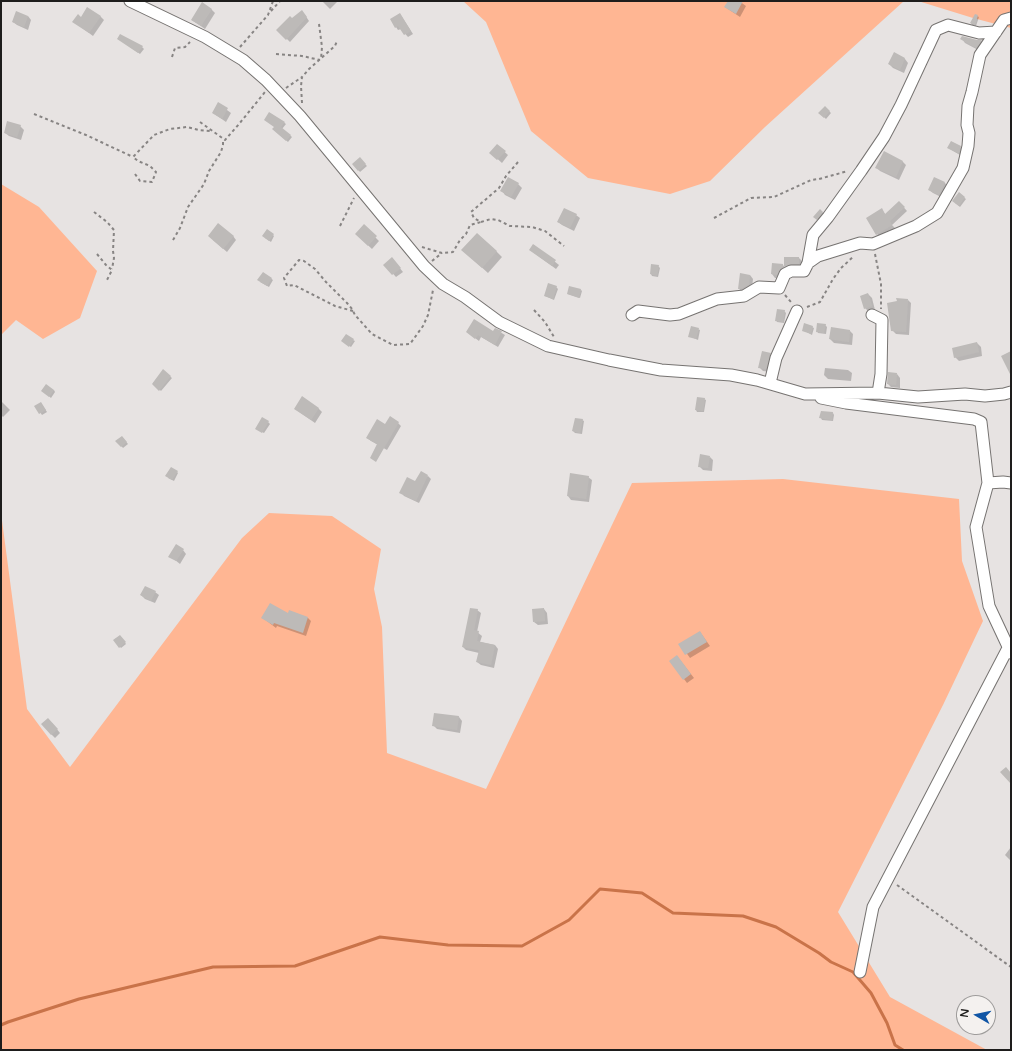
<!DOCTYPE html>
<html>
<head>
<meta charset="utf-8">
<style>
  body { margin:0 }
  #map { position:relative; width:1012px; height:1051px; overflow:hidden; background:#e7e3e2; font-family:"Varela Round",sans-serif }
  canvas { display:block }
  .frame { position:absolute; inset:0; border:2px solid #1e1d1c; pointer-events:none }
  .north { position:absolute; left:956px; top:995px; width:40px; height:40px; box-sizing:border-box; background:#f4f1ef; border:1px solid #9e9c9b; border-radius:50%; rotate:279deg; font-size:11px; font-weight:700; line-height:16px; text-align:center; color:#1e1d1c }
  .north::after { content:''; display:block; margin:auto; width:14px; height:18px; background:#1055a5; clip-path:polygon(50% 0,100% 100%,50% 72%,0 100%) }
</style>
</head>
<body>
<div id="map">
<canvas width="1012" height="1051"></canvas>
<div class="frame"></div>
<div class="north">N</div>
</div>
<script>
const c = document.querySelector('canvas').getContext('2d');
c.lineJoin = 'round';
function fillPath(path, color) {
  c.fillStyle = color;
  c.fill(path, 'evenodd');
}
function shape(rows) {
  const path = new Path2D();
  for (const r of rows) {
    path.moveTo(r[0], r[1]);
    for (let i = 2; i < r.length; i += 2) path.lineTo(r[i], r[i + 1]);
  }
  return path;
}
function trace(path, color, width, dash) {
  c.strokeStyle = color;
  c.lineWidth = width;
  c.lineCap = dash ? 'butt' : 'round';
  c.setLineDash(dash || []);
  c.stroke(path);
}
const green = shape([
  [463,1,904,1,765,127,710,181,670,194,588,178,531,131,486,22],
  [918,1,1011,1,1011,28,973,18],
  [1,184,39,207,97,271,80,318,43,339,16,320,1,335],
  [783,479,959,499,962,561,983,621,943,705,838,912,890,997,987,1050,1,1050,1,513,27,709,70,767,242,538,269,513,332,516,381,549,374,589,382,627,387,753,486,789,632,483]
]);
const shadow = shape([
  [322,1,338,1,330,9],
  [729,1,739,1,746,6,740,17,725,7],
  [211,9,215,13,205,29,192,20],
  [400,14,413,34,408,37,401,29,398,30,396,27],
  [305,15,309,21,290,42,278,30,292,19],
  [28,16,31,20,28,30,17,25,13,22],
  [100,16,104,20,93,36,74,22],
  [977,16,979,17,976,26,972,25,971,23],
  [120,35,142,47,144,49,140,54,120,40],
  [962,39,981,41,985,44,980,51,965,43],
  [894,54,905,59,908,63,904,73,893,68,889,64],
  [219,104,231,113,226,122,213,113],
  [825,107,831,113,826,119,820,113],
  [270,113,286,124,282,129,292,137,288,142,273,129,275,127],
  [20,126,24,130,21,140,9,136,5,133],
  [497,145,508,155,502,163,491,153],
  [960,147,962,149,960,155,950,149],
  [884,153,903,162,906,165,899,180,880,171,877,168],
  [360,159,367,166,360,172,354,164],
  [935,178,945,183,948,187,943,198,933,193,929,190],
  [518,184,522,188,515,200,505,195,502,191],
  [959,194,966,199,960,207,955,203],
  [899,202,907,211,892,225,895,228,880,237,877,234,881,209,886,215],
  [820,210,824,214,819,220,815,217],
  [576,215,580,218,574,231,562,225,558,222],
  [364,226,379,241,372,249,356,234],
  [273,235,274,236,271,242,265,238],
  [233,236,236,240,227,252,213,240],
  [534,245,559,265,556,269,530,250],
  [496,251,502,257,488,273,469,256],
  [785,258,799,258,803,262,803,267,781,278,775,278,772,274,783,265,785,268],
  [395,262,403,272,396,277,385,265],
  [658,266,660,268,658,277,652,276,651,274],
  [263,273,273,280,269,287,260,282],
  [750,275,753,279,752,288,743,292,739,289],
  [556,287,558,289,554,300,545,296],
  [581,290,582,291,580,298,568,294],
  [868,294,872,298,875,310,869,312,865,308],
  [908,300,911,303,909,335,896,334,892,330],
  [784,311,786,313,784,323,777,322,776,320],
  [805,324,814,328,812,335,803,330],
  [825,325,827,327,826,334,818,333,817,331],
  [692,327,700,330,698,340,689,336],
  [495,329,505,335,498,347,481,337,479,341,467,332,493,332],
  [850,331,853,334,852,345,834,343,830,339],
  [353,340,355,341,351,347,344,342],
  [977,343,981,347,982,356,959,361,955,357],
  [770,354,774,357,770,372,763,371,759,367],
  [825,368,848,370,852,373,851,381,828,379,824,375],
  [163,371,172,378,161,391,153,383],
  [897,374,900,378,900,388,891,387,888,384],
  [54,390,55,392,51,398,44,392],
  [704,399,706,400,704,412,697,412,696,410],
  [2,402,10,410,3,417,1,415],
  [41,403,47,412,42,415,36,406],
  [318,408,322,412,315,423,295,409],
  [833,413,834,415,833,421,822,420,821,418],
  [582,420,584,421,582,434,575,433,573,431],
  [268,422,270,424,264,433,258,430],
  [398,423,401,426,387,450,371,441,367,438,385,425],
  [122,437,128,444,123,448,117,441],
  [710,457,713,460,712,471,703,470,699,466],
  [177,472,178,473,174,481,168,478],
  [428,476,431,479,419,503,404,496,401,492,415,482],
  [588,477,592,480,589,502,571,500,568,496],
  [183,550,186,554,180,564,170,556],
  [155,592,159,595,155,603,145,599,141,595],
  [544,609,547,613,548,624,538,625,534,622],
  [477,610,481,613,477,632,482,636,480,642,495,645,498,649,494,668,481,665,477,662,479,653,466,650,463,647],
  [288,615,308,618,311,621,306,636,277,626,276,628,263,618],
  [700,632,710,646,690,658,680,644],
  [120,636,126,644,121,648,114,640],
  [680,660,694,678,687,683,684,679],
  [459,717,462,721,460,733,437,729,433,725],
  [52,723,60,733,55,738,51,734],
  [1011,847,1011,861,1005,855]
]);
const stream = shape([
  [1,1025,8,1022,79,999,213,967,295,966,380,937,448,945,522,946,569,920,600,889,642,893,673,913,743,916,776,927,819,953,831,962,853,972,871,993,887,1023,895,1045,903,1050]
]);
const building = shape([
  [728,1,743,1,736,14,724,7],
  [202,2,212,9,201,26,191,20],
  [87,7,101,16,89,33,72,22,78,14,81,17],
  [302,10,307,17,286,40,276,30,290,16,292,18],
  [16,11,28,16,24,27,12,22],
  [400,13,411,31,404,35,398,26,395,28,390,19],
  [975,14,978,15,975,25,970,23],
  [120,34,143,46,138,53,117,39],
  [962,36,977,40,982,40,976,48,960,39],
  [894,52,905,58,900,70,888,64],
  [218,102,228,108,222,119,212,113],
  [825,106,830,111,824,118,818,113],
  [269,112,285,122,281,127,291,135,286,141,272,129,274,127,264,120],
  [7,121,21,125,17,137,4,133],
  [951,141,961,146,959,154,947,148],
  [497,144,506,151,497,160,489,153],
  [884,151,903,161,896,177,875,168],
  [360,157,366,164,358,171,352,164],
  [508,177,519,183,511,197,500,191],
  [934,177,945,182,939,195,928,190],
  [959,192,965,197,959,206,952,201],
  [899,201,905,207,890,221,892,225,876,235,866,218,882,208,885,214],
  [564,208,577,214,570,228,557,222],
  [820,209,823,212,817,220,813,217],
  [218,223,234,236,223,249,208,236],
  [364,224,377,236,368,246,355,234],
  [267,229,274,234,269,241,262,236],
  [477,233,497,251,482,268,461,250],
  [533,244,556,260,552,266,529,250],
  [392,257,401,268,392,275,383,265],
  [784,257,799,257,799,264,791,264,784,267],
  [772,263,783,264,783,267,779,271,777,275,771,274],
  [651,264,659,265,657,276,650,274],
  [263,272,272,278,267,286,257,280],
  [740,273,750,275,749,285,740,289,738,289],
  [548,283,557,286,553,299,544,296],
  [569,286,581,289,579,298,567,294],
  [868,293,872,306,864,309,860,296],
  [896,298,908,299,906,332,891,331,887,303,897,301],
  [777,309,785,310,783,322,775,321],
  [474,319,493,331,495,328,502,331,495,345,478,335,475,339,466,332],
  [804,323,813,326,811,334,802,331],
  [817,323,826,324,824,333,816,332],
  [691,326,699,328,696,339,688,337],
  [831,327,850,330,849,342,829,339],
  [346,334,354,339,349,347,341,341],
  [977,342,979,352,954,358,952,348],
  [762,351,771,353,766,369,758,368],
  [1011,351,1011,376,1001,356],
  [163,369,171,376,159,391,152,384],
  [888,372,897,373,896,385,887,384],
  [46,384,54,390,49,397,41,391],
  [302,396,319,408,311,420,294,409],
  [697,397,705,398,703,411,695,410],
  [41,402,46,410,39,414,34,406],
  [821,411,833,412,832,420,819,418],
  [390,416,399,422,376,462,370,458,377,444,366,438,377,419,385,424],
  [262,417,269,421,262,433,255,429],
  [575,418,583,419,580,433,572,431],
  [122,436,127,442,121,447,115,441],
  [700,454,710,456,708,468,698,467],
  [171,467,178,471,172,480,165,476],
  [421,471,428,475,416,501,399,493,407,477,415,481],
  [570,473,589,476,586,499,567,496],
  [176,544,184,549,176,561,168,557],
  [145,586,156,591,151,601,140,595],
  [270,603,288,613,289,610,308,617,303,633,274,623,273,625,261,618],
  [470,608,478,609,474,630,479,631,477,641,495,645,491,665,476,662,479,650,462,647],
  [544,608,545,621,533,622,532,609],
  [700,631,707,642,685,655,678,644],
  [120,635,126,642,119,648,113,640],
  [677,655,691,674,683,680,669,661],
  [434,713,459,716,457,730,432,726],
  [48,718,58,729,51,735,41,724],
  [1006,767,1011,773,1011,784,1000,772]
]);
const path = shape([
  [271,11,280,1],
  [319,24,322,47,321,59],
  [240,47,268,15,273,1],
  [276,54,302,56,320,60],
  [172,57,175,48,185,47,190,42],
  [286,88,302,77],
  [302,103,301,86,302,77,309,69,335,46,337,41],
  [34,114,86,135,133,157],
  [200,122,225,140,239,124,265,92],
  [518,162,506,176,499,188,471,212,474,218,481,222,491,219,498,220,510,226,532,227,545,231,564,246],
  [135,174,140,181,152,182,156,172,150,166,138,161,133,157,154,135,170,129,187,127,199,130,211,131],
  [94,212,107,222,114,230,113,251,114,258,112,269],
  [714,218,751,198,774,197,811,180,819,179,848,171],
  [340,226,354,198],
  [173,240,180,228,188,207,204,184,209,171,221,152,223,145,223,139],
  [422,247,442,253,453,252,460,240,466,234,470,225,481,222],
  [97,254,106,265,112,270,107,280],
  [875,254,881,284,881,309],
  [432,261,442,253],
  [785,295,791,302],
  [807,307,820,302,833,279,841,268,854,256],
  [534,310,545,322,554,337],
  [353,311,335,306,294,285,287,286,284,278,299,260,304,261,315,269,326,282,347,303,352,309,355,315,372,334,393,345,410,344,423,326,428,315,433,290],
  [897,885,1011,967]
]);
const street = shape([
  [130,1,205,37,243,60,266,80,300,116,424,266,443,284,465,297,499,322,548,346,609,360,661,370,731,375,757,380,805,394,878,393,918,397,965,394,985,396,1004,394,1011,392],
  [808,263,813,235,828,217,861,171,884,137,901,105,936,30,948,25,979,33,996,32],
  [632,315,638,311,670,315,679,314,717,299,744,296,759,287,779,288,785,274,791,271,804,271,808,263,818,256,860,243,873,244,916,226,937,213,963,168,968,146,969,133,967,125,968,106,972,92,980,55,1004,20,1011,18],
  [872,315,882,320,881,374,878,393],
  [770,383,776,358,797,311],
  [821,398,846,403,974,419,981,422,988,483,976,527,989,606,1011,653],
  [988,483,1003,482,1011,483],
  [860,972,873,907,1008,648]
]);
fillPath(green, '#ffb693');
fillPath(shadow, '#0003');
trace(stream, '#c97349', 3);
fillPath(building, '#bdbab8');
trace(street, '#767371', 13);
trace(path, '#878483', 2, [3, 3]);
trace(street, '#fff', 11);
</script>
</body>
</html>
